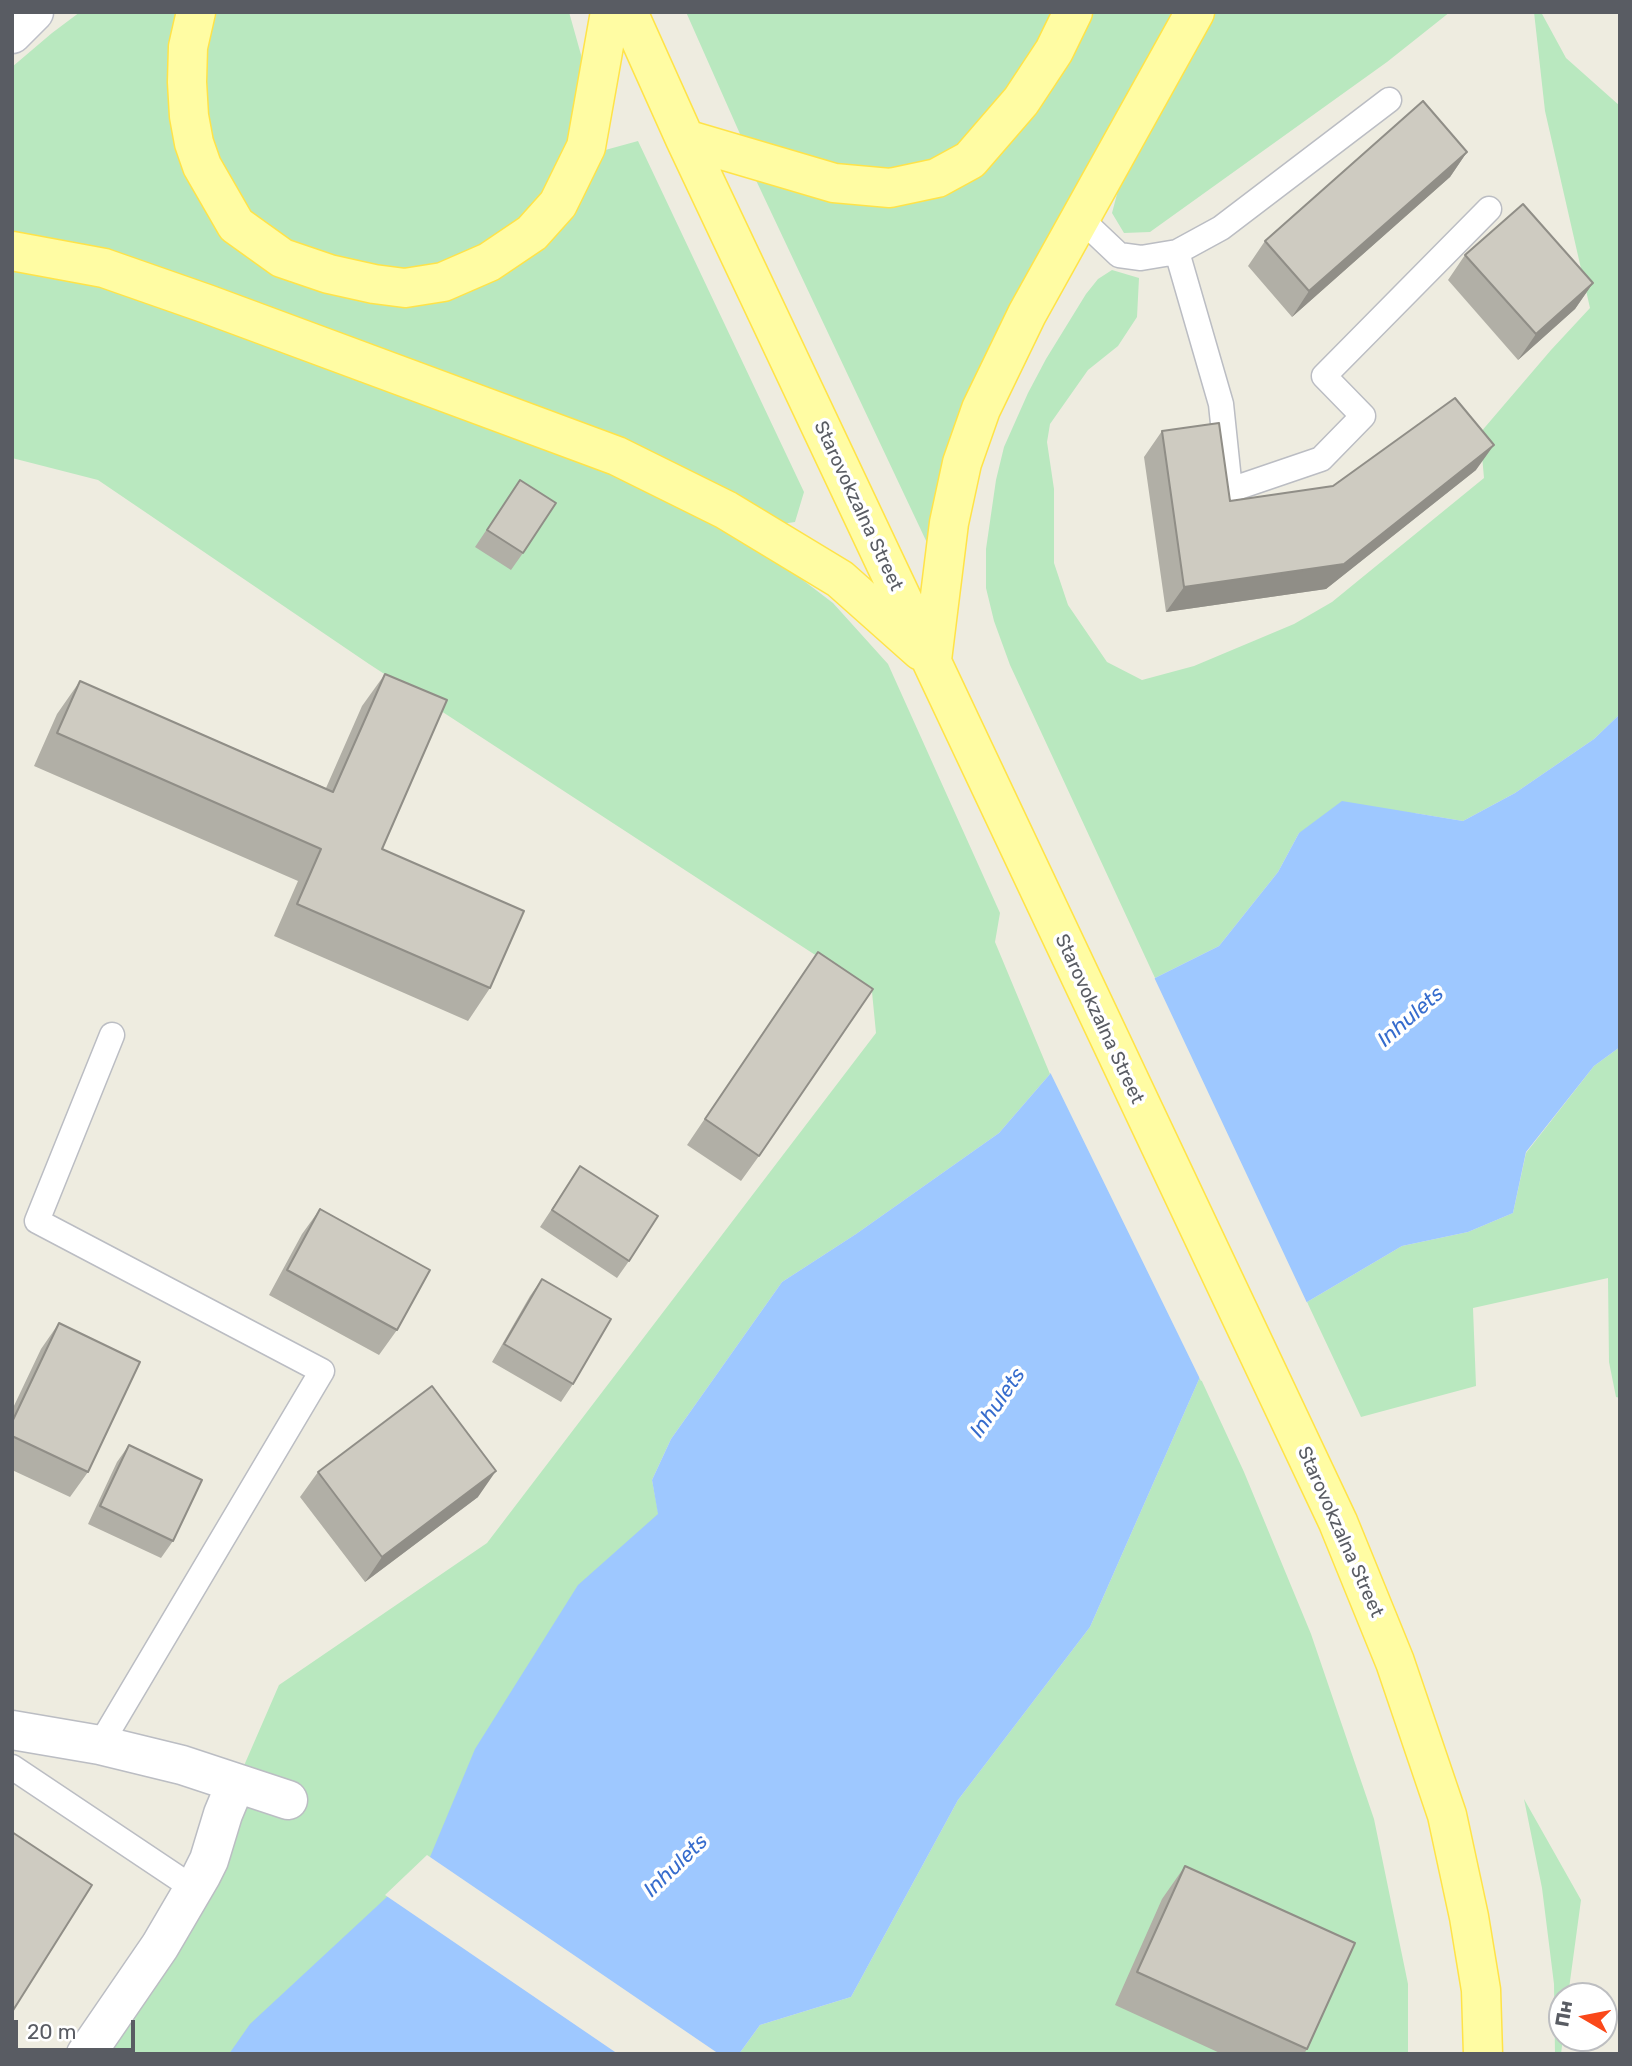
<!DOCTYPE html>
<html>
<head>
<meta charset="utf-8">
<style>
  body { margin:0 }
  #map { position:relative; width:1632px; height:2066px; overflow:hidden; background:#eeece0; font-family:Rubik,sans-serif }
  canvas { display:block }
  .frame { position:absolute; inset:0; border:14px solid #595c63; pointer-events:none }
  .north { position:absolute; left:1548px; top:1982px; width:70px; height:70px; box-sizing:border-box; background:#fff; border:2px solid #bdbec1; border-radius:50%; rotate:280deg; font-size:19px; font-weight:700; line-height:28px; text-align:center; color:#595c63 }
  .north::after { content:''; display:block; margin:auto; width:24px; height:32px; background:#fa481a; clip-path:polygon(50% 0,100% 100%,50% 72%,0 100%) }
  .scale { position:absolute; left:14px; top:2020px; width:121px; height:32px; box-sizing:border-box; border:4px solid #595c63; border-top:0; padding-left:9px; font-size:21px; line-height:24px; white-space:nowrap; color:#595c63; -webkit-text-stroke:5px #fff; paint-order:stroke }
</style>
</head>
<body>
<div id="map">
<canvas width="1632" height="2066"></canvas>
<div class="frame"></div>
<div class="north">Пн</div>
<div class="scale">20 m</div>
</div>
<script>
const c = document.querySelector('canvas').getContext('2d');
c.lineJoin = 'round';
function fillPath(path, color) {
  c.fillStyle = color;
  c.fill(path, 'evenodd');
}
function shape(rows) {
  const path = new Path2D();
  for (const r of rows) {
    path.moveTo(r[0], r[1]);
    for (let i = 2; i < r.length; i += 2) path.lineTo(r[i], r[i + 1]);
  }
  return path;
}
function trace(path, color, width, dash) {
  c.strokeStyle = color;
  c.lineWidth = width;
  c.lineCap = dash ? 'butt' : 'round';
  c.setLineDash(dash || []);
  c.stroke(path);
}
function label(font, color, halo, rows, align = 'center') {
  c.font = font + ' Rubik,sans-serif';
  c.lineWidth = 7;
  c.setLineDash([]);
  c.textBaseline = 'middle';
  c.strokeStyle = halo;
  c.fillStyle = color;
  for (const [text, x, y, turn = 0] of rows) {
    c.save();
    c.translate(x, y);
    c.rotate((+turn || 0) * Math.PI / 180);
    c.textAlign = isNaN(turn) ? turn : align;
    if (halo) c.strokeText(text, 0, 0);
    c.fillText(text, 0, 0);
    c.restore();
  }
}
const green = shape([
  [80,12,182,12,226,235,449,295,598,152,638,141,804,492,795,522,775,525,12,238,12,67,52,33],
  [210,12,569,12,585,69,572,144,547,196,482,250,405,274,289,245,246,216,215,160,201,83],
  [686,12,1058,12,1045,38,962,149,891,173,839,169,744,143],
  [1088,12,1176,12,929,547,754,176,943,192],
  [1213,12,1450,12,1387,62,1150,232,1124,233,1112,213,1121,179],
  [1534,12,1541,12,1566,58,1620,106,1620,714,1594,739,1515,793,1463,821,1414,813,1299,833,1278,872,1219,946,1155,978,1010,665,994,621,986,588,986,549,996,480,1004,447,1028,393,1046,359,1086,294,1098,279,1112,270,1139,278,1137,317,1118,346,1088,370,1050,424,1047,442,1054,489,1054,563,1068,605,1107,662,1142,680,1194,666,1294,624,1332,602,1484,478,1480,433,1551,350,1590,308,1545,111],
  [12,269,108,286,618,473,724,520,833,603,888,664,1000,913,995,942,1050,1074,999,1133,856,1234,782,1282,671,1439,652,1480,676,1605,430,1858,366,1918,279,2054,86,2054,223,1814,279,1685,487,1543,876,1033,872,992,369,664,98,480,12,458],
  [1620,1047,1620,1398,1616,1397,1609,1362,1608,1278,1473,1308,1476,1386,1361,1417,1307,1302,1402,1246,1468,1232,1513,1213,1526,1153,1594,1066],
  [1200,1377,1244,1472,1311,1634,1374,1819,1408,1984,1408,2054,739,2054,760,2025,851,1997,958,1800,1090,1627],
  [1524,1799,1581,1900,1568,1996,1562,1996,1563,2038,1561,2054,1555,2054,1554,1984,1542,1888]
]);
const water = shape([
  [1620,714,1620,1047,1594,1066,1526,1152,1513,1213,1468,1232,1402,1246,1307,1302,1200,1377,1090,1627,958,1800,851,1997,760,2025,739,2054,229,2054,250,2024,430,1857,475,1749,578,1585,658,1514,652,1480,671,1439,782,1282,856,1234,999,1133,1050,1074,1082,1030,1122,1007,1155,978,1219,946,1278,872,1299,833,1342,801,1463,821,1515,793,1594,739]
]);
const pier = shape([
  [1153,975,1308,1305,1201,1381,1049,1070,1080,1028,1120,1005],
  [427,1855,430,1857,719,2054,618,2054,385,1895]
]);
const service = shape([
  [1081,219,1119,255,1141,258,1177,252,1221,228,1389,100],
  [1177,252,1221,404,1230,490,1321,459,1363,416,1324,376,1489,209],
  [100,1745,322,1371,37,1221,112,1035],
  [12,1767,193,1888]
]);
const minor = shape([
  [12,1730,100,1745,182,1765,288,1800],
  [86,2054,160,1946,201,1876,209,1860,223,1814,236,1783]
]);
const secondary = shape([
  [12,34,34,12]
]);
const primary = shape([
  [196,12,188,47,187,82,189,116,194,143,202,166,236,225,282,258,329,274,374,284,405,288,443,282,489,262,532,233,558,204,586,147,610,12],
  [628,12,685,139,1338,1522,1395,1662,1447,1815,1469,1917,1481,1990,1483,2054],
  [685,139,834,183,890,188,937,178,970,160,1021,101,1054,51,1073,12],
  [12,251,104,268,207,304,617,456,726,510,840,579,921,651],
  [932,660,949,523,962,463,981,409,1027,314,1195,12]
]);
const wall = shape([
  [1467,152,1450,177,1292,317,1248,266,1265,241],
  [1465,255,1593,283,1575,309,1518,360,1448,280],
  [1162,431,1230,501,1476,470,1326,589,1166,612,1144,457],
  [520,480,523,553,511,570,475,547],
  [385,674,382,849,490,988,468,1021,274,936,298,881,34,766,57,714,80,681,326,788,362,706],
  [800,978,759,1156,741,1181,687,1145],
  [580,1166,629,1261,617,1278,540,1227],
  [320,1209,397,1330,379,1355,269,1295,302,1234],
  [542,1279,573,1384,561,1402,492,1362,530,1296],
  [59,1323,88,1472,70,1497,12,1470,12,1410,41,1349],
  [129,1445,173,1541,161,1558,88,1524,117,1462],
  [318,1472,478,1497,365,1582,300,1497],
  [1185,1866,1307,2049,1304,2054,1222,2054,1115,2005,1162,1899]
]);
const shadedWall = shape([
  [1467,152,1450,177,1292,317,1309,291],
  [1593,283,1575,309,1518,360,1536,334],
  [1494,445,1476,470,1326,589,1166,612,1184,587],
  [496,1471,478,1497,365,1582,382,1557]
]);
const building = shape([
  [1423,101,1467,152,1309,291,1265,241,1423,101],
  [1523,204,1593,283,1536,334,1465,255,1523,204],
  [1455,398,1494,445,1344,564,1184,587,1162,431,1219,423,1230,501,1333,486,1455,398],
  [520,480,556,503,523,553,487,530,520,480],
  [385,674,447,700,382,849,524,911,490,988,297,904,321,849,57,733,80,681,333,792,385,674],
  [818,952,873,989,759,1156,705,1119,818,952],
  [580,1166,658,1216,629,1261,552,1210,580,1166],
  [320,1209,430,1270,397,1330,287,1270,320,1209],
  [542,1279,611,1319,573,1384,504,1344,542,1279],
  [59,1323,140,1362,88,1472,12,1436,12,1422,59,1323],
  [432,1386,496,1471,382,1557,318,1472,432,1386],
  [129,1445,202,1480,173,1541,100,1506,129,1445],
  [12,1832,92,1885,12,2012,12,1832],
  [1185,1866,1355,1943,1307,2049,1137,1972,1185,1866]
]);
const streetNames = [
  ["Starovokzalna Street",858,506,65],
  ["Starovokzalna Street",1099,1019,65],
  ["Starovokzalna Street",1340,1532,66]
];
const waterNames = [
  ["Inhulets",1411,1017,-41],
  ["Inhulets",998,1403,-55],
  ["Inhulets",676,1866,-44]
];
fillPath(green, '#b9e8bf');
fillPath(water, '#9ec8ff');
fillPath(pier, '#eeece0');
trace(service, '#bbbdc3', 27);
trace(minor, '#bbbdc3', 41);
trace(secondary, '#bdbfc8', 41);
trace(primary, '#ffe348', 41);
trace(service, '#fff', 24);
trace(minor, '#fff', 38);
trace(secondary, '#fff', 38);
trace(primary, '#fffca3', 38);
fillPath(wall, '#b1afa6');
fillPath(shadedWall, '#908e87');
fillPath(building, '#cecbc1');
trace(building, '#908e87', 2);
label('19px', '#595c63', '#fff', streetNames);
label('italic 21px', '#366ccd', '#fff', waterNames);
</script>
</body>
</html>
